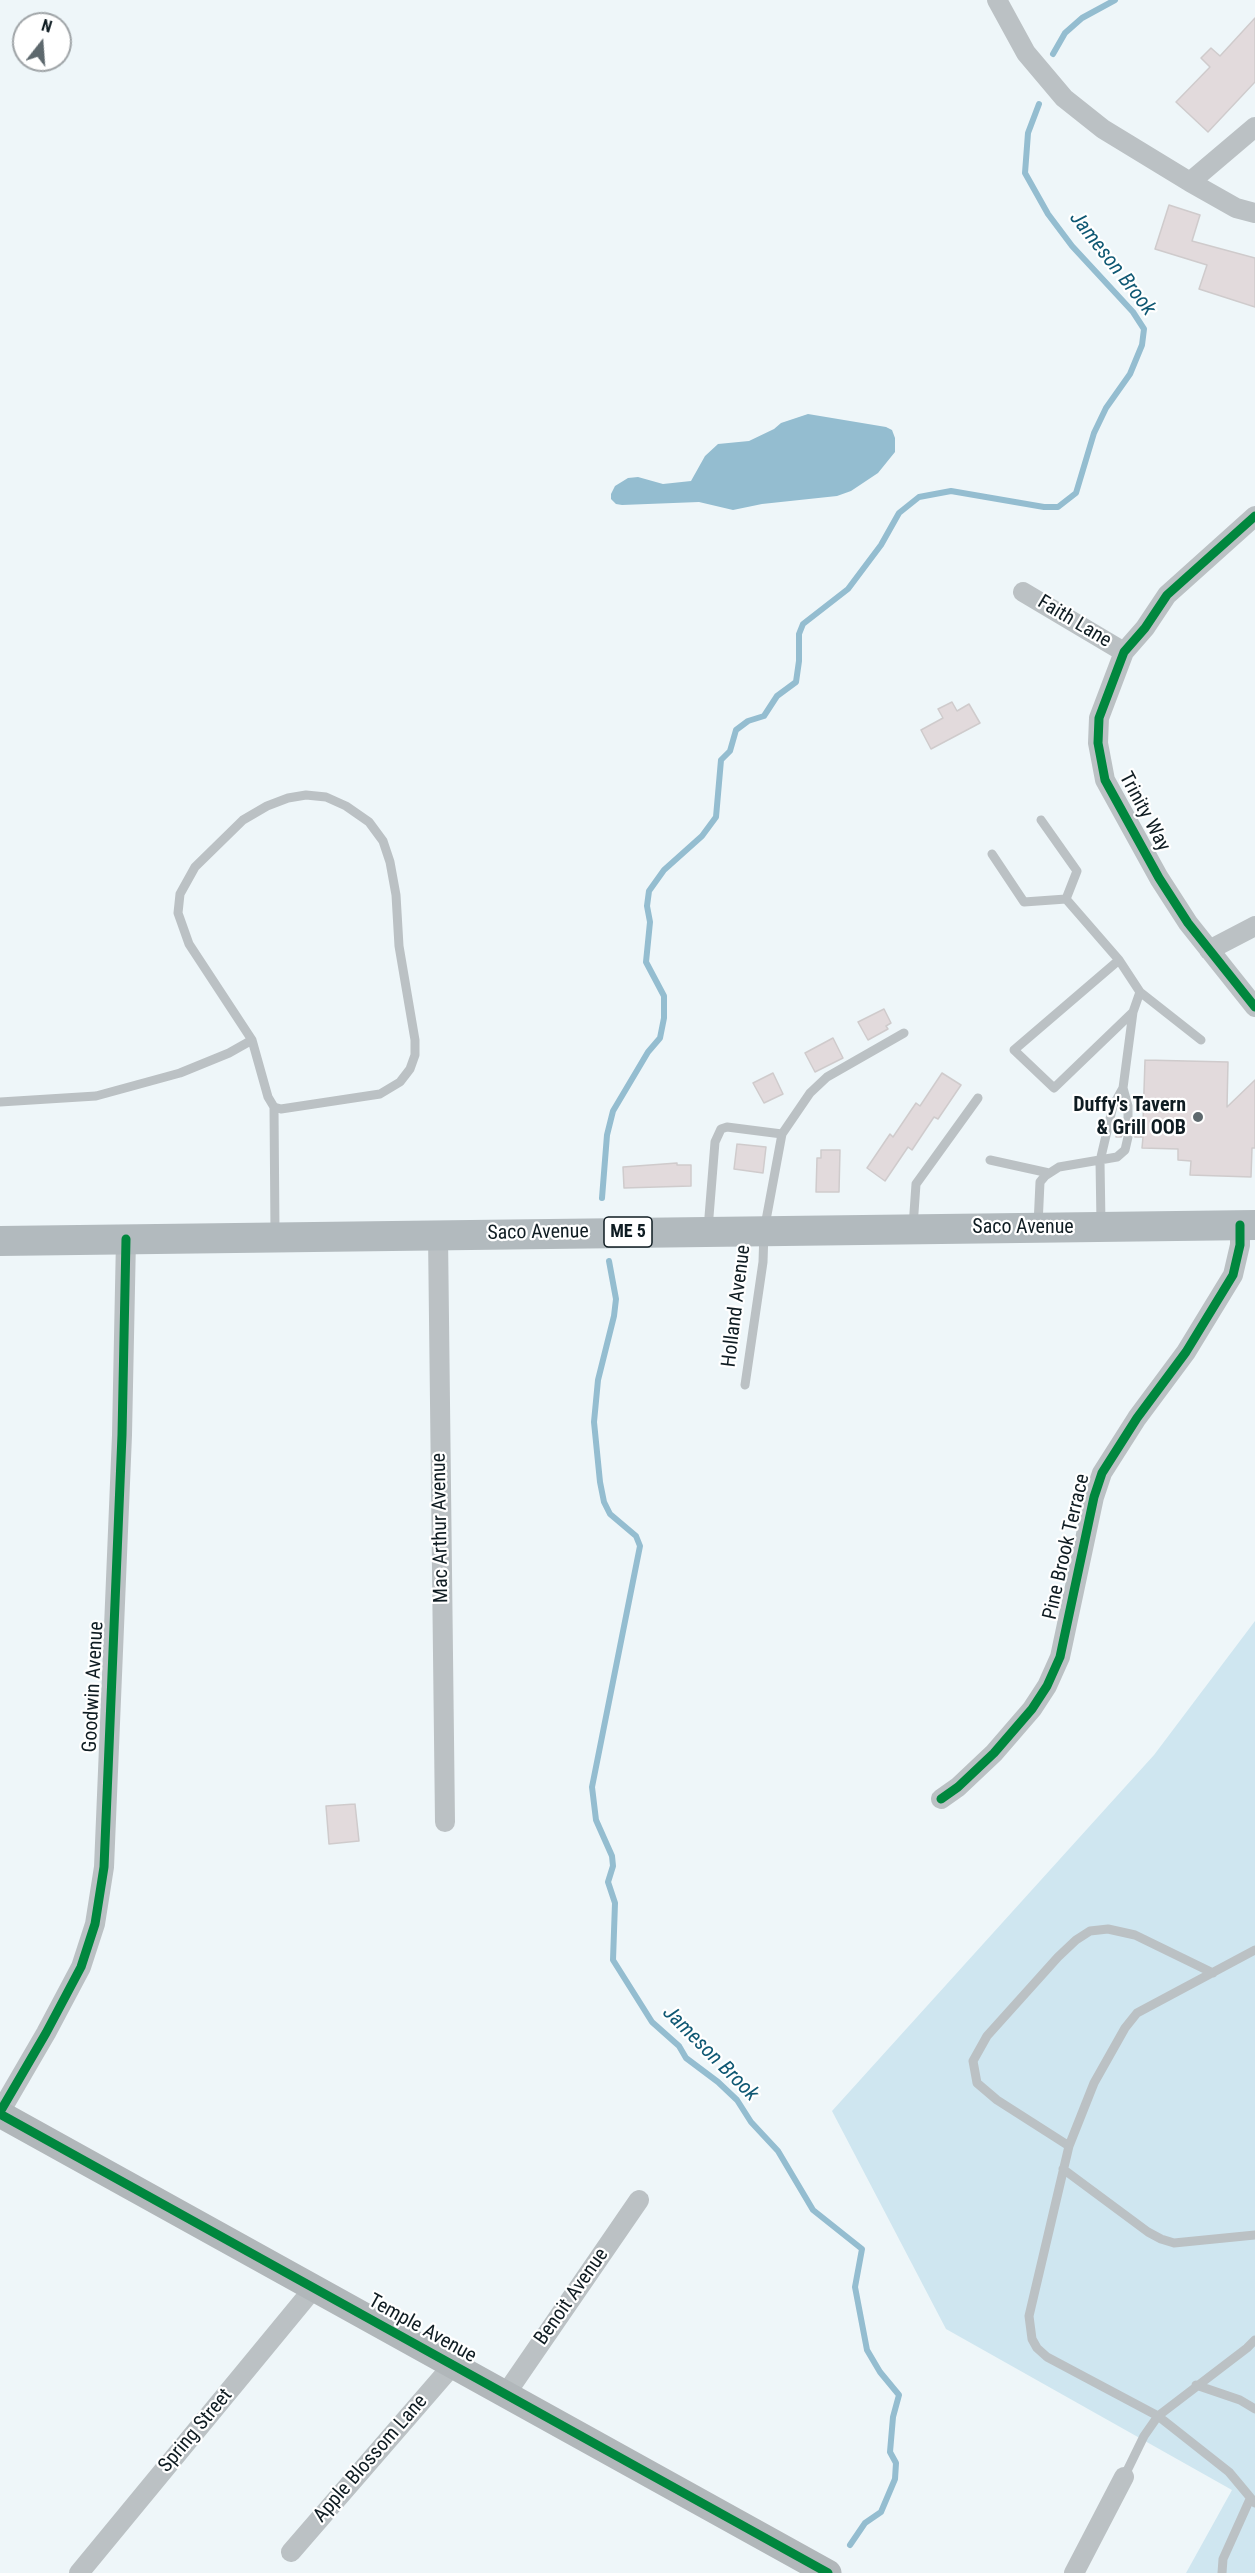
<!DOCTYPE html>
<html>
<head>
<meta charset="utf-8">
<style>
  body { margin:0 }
  #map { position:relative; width:1255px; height:2573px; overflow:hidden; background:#eef6f9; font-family:"Roboto Condensed",sans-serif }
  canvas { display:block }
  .north { position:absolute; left:12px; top:12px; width:60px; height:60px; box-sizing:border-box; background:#fff; border:2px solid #9fa4a7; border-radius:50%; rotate:17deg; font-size:16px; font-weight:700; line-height:24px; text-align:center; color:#0f1c22 }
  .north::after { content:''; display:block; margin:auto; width:21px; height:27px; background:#5d686d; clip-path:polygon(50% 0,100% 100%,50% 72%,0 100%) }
</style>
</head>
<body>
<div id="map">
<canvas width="1255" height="2573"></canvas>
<div class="north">N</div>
</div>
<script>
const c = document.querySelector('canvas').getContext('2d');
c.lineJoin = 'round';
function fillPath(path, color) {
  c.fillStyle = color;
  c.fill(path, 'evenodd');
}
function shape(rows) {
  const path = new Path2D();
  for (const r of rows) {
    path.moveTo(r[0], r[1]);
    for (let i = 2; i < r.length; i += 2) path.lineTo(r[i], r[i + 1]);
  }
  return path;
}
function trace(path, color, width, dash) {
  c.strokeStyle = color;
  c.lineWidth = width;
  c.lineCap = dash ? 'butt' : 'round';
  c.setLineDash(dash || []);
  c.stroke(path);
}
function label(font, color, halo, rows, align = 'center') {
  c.font = font + ' "Roboto Condensed",sans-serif';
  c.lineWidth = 4.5;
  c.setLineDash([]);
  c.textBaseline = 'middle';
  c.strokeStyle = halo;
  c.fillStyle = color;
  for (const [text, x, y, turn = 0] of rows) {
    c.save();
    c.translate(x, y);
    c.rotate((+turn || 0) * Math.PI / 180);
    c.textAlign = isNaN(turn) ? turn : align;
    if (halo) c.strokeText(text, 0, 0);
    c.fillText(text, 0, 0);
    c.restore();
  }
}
const green = shape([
  [1255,1621,1255,2573,1186,2573,1232,2490,946,2329,832,2111,1154,1755]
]);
const water = shape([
  [808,414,886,427,892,430,895,438,895,452,878,473,851,491,837,496,762,504,733,510,699,502,622,505,616,504,611,499,611,494,615,486,628,478,638,477,663,484,691,481,705,456,718,444,749,441,774,429,781,423]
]);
const stream = shape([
  [1053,54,1065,33,1082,18,1115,0],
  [602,1198,607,1135,613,1111,648,1052,660,1038,664,1018,664,996,646,962,650,922,647,906,649,891,664,870,702,836,716,817,721,760,730,751,736,730,748,721,764,716,777,696,796,682,799,661,799,634,803,624,848,589,881,545,899,513,919,497,951,491,1044,507,1058,507,1076,493,1094,433,1106,408,1130,374,1142,345,1144,329,1133,312,1072,246,1048,214,1025,173,1028,133,1039,104],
  [609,1261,616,1299,614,1316,598,1380,594,1422,600,1482,604,1502,610,1514,636,1536,640,1546,592,1787,596,1820,612,1856,613,1866,608,1882,615,1903,613,1960,652,2022,679,2046,686,2058,718,2082,737,2100,751,2122,778,2151,813,2210,862,2249,855,2287,867,2350,880,2372,899,2395,893,2417,890,2452,896,2463,895,2479,881,2512,865,2523,850,2545]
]);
const building = shape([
  [1255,18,1255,82,1208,132,1176,102,1210,67,1201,58,1211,48,1220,56,1255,18],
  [1169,205,1200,215,1192,241,1255,258,1255,307,1199,289,1207,265,1155,249,1169,205],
  [952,702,957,711,969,704,980,723,931,749,921,730,943,718,938,709,952,702],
  [884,1009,891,1023,886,1026,888,1029,868,1040,858,1022,884,1009],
  [833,1038,843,1058,815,1072,805,1053,833,1038],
  [1145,1060,1228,1062,1227,1107,1255,1080,1255,1148,1252,1148,1251,1177,1190,1175,1191,1161,1178,1160,1178,1149,1142,1148,1143,1137,1135,1137,1129,1130,1124,1132,1121,1137,1116,1137,1117,1120,1121,1120,1127,1127,1132,1125,1135,1120,1143,1121,1145,1060],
  [773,1073,783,1094,764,1103,753,1083,773,1073],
  [942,1073,961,1085,938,1119,934,1117,912,1150,908,1147,885,1181,867,1168,890,1134,893,1137,916,1103,920,1106,942,1073],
  [737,1144,766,1147,763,1173,734,1169,737,1144],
  [821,1150,840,1150,839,1192,816,1192,817,1158,821,1158,821,1150],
  [677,1163,677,1165,691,1165,691,1186,624,1188,623,1167,677,1163],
  [355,1804,359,1841,329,1844,326,1806,355,1804]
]);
const lane = shape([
  [306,795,326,797,346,806,369,822,383,841,390,862,396,895,399,946,415,1040,415,1055,410,1069,400,1082,380,1094,281,1109,274,1107,268,1097,252,1040,189,944,178,913,180,894,195,867,243,820,267,806,288,798,306,795],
  [992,854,1024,902,1066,899,1077,871,1041,820],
  [1066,899,1119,960,1140,992,1133,1012,1123,1088,1113,1106,1100,1161,1101,1223],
  [1119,960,1014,1050,1054,1088,1133,1012],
  [1140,992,1201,1040],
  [1123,1088,1128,1106,1128,1120],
  [0,1102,96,1096,180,1073,229,1053,252,1040],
  [274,1107,275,1233],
  [990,1160,1049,1173],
  [1038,1225,1040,1182,1045,1176,1059,1167,1117,1157,1125,1150,1128,1137],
  [913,1227,916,1184,978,1098],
  [708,1229,715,1142,721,1129,727,1127,782,1134,810,1093,827,1077,904,1033],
  [745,1385,763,1262,764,1231,782,1134],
  [1069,2146,997,2100,977,2083,973,2061,987,2036,1058,1957,1076,1940,1090,1931,1108,1929,1135,1935,1213,1973],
  [1063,2169,1148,2232,1161,2239,1174,2243,1255,2235],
  [1255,2340,1247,2348,1158,2416,1229,2472,1255,2503],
  [1196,2385,1240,2400,1255,2409],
  [1124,2477,1144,2436,1158,2416,1047,2357,1037,2348,1032,2339,1029,2316,1069,2146,1094,2083,1125,2028,1137,2013,1255,1950],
  [1222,2573,1223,2559,1250,2499]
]);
const street = shape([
  [997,0,1026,53,1064,98,1103,129,1190,182],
  [1255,127,1190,182,1236,208,1255,213],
  [1255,516,1167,595,1145,628,1124,652,1099,718,1098,743,1105,780,1159,878,1188,923,1255,1007],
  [1023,592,1124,652],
  [1209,950,1255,926],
  [438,1235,445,1822],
  [941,1799,958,1787,994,1753,1032,1709,1047,1686,1060,1657,1094,1497,1102,1473,1137,1418,1186,1352,1233,1275,1240,1245,1240,1225],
  [0,2112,46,2033,81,1967,95,1924,104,1867,122,1435,126,1239],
  [505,2395,639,2200],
  [291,2552,452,2366],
  [79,2573,313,2289],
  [1074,2573,1124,2477]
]);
const secondary = shape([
  [0,2114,828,2573]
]);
const primary = shape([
  [0,1241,1255,1225]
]);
const cycleway = shape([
  [1255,516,1167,595,1145,628,1124,652,1099,718,1098,743,1105,780,1159,878,1188,923,1255,1007],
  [941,1799,958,1787,994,1753,1032,1709,1047,1686,1060,1657,1094,1497,1102,1473,1137,1418,1186,1352,1233,1275,1240,1245,1240,1225],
  [0,2112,46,2033,81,1967,95,1924,104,1867,122,1435,126,1239],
  [0,2114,828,2573]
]);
const markers = [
  [1198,1117,6,"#5d686d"]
];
const shields = [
  [628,1232,48]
];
const shieldNames = [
  ["ME 5",628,1232]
];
const streetNames = [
  ["Faith Lane",1074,622,31],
  ["Trinity Way",1144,812,62],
  ["Saco Avenue",1023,1228],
  ["Saco Avenue",538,1233,-1],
  ["Holland Avenue",737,1306,-83],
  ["Mac Arthur Avenue",441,1528,-91],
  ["Pine Brook Terrace",1067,1547,-77],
  ["Goodwin Avenue",94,1687,-87],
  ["Benoit Avenue",572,2297,-55],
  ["Temple Avenue",422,2329,29],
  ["Spring Street",196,2431,-50],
  ["Apple Blossom Lane",371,2459,-49]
];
const poiNames = [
  ["Duffy's Tavern",1186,1106],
  ["& Grill OOB",1186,1129]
];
const waterNames = [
  ["Jameson Brook",1112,264,52],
  ["Jameson Brook",710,2054,45]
];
fillPath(green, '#cfe6f0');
fillPath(water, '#94bdd0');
trace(stream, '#94bdd0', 6);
fillPath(building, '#e2dadc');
trace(building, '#cfcbcc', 1.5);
trace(lane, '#bbc1c4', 9);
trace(street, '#bbc1c4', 20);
trace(secondary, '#b1b7ba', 27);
trace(primary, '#b2babe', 30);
trace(cycleway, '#00873e', 9);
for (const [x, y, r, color] of markers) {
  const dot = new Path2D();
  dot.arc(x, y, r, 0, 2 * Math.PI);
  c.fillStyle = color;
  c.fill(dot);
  trace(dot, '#fff', 2);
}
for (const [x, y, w] of shields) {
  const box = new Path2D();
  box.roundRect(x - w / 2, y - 15, w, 30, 4.5);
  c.fillStyle = '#fff';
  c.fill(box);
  trace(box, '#0f1c22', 1.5);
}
label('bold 18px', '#0f1c22', null, shieldNames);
label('20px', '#0f1c22', '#fff', streetNames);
label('bold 20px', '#0f1c22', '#fff', poiNames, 'right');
label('italic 21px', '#0f5873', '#fff', waterNames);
</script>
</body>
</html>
